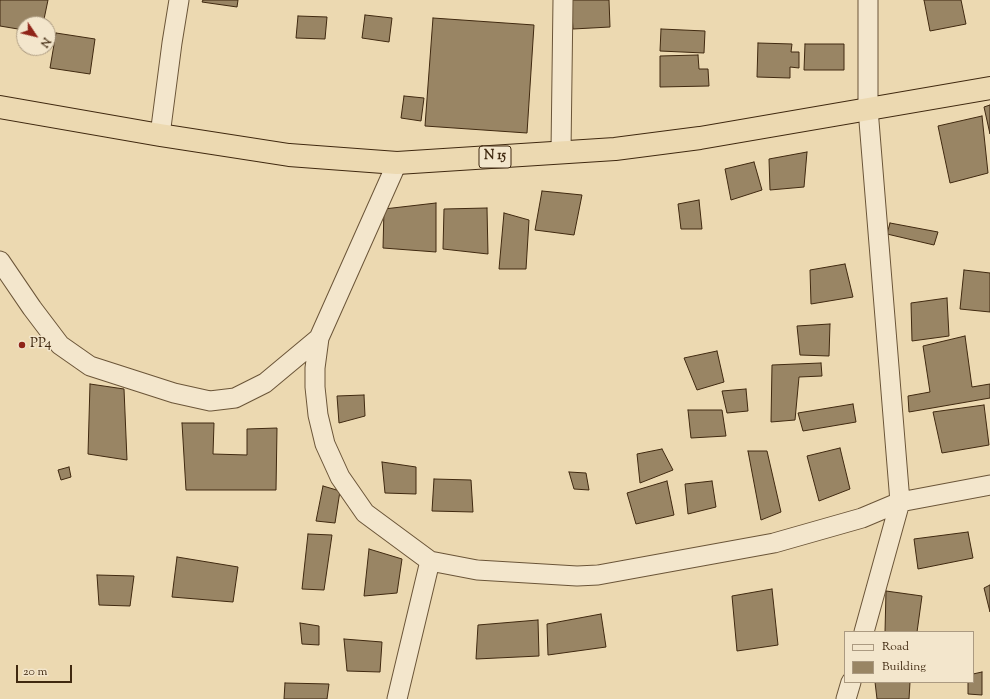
<!DOCTYPE html>
<html>
<head>
<meta charset="utf-8">
<style>
  body { margin:0 }
  #map { position:relative; width:990px; height:699px; overflow:hidden; background:#ecd9b1; font-family:"Sorts Mill Goudy",serif }
  canvas { display:block }
  .legend { position:absolute; left:844px; top:631px; width:130px; height:52px; box-sizing:border-box; background:#f3e6cc; border:1px solid #ab9a81; margin:0; padding:5px 7px; list-style:none; font-size:12px; color:#402910 }
  .legend li { display:flex; align-items:center; gap:8px; height:20px }
  .legend b { width:20px; border:1px solid #ab9a81 }
  .north { position:absolute; left:16px; top:16px; width:40px; height:40px; box-sizing:border-box; background:#f3e6cc; border:1px solid #ab9a81; border-radius:50%; rotate:125deg; font-size:11px; font-weight:700; line-height:16px; text-align:center; color:#402910 }
  .north::after { content:''; display:block; margin:auto; width:14px; height:18px; background:#8f2418; clip-path:polygon(50% 0,100% 100%,50% 72%,0 100%) }
  .scale { position:absolute; left:16px; top:665px; width:56px; height:18px; box-sizing:border-box; border:2px solid #402910; border-top:0; padding-left:5px; font-size:12px; line-height:14px; white-space:nowrap; color:#402910; -webkit-text-stroke:3px #f3e6cc; paint-order:stroke }
</style>
</head>
<body>
<div id="map">
<canvas width="990" height="699"></canvas>
<ul class="legend">
<li><b style="height:5px;background:#f3e6cc"></b>Road</li>
<li><b style="height:11px;background:#998564"></b>Building</li>
</ul>
<div class="north">N</div>
<div class="scale">20 m</div>
</div>
<script>
const c = document.querySelector('canvas').getContext('2d');
c.lineJoin = 'round';
function fillPath(path, color) {
  c.fillStyle = color;
  c.fill(path, 'evenodd');
}
function shape(rows) {
  const path = new Path2D();
  for (const r of rows) {
    path.moveTo(r[0], r[1]);
    for (let i = 2; i < r.length; i += 2) path.lineTo(r[i], r[i + 1]);
  }
  return path;
}
function trace(path, color, width, dash) {
  c.strokeStyle = color;
  c.lineWidth = width;
  c.lineCap = dash ? 'butt' : 'round';
  c.setLineDash(dash || []);
  c.stroke(path);
}
function label(font, color, halo, rows, align = 'center') {
  c.font = font + ' "Sorts Mill Goudy",serif';
  c.lineWidth = 3;
  c.setLineDash([]);
  c.textBaseline = 'middle';
  c.strokeStyle = halo;
  c.fillStyle = color;
  for (const [text, x, y, turn = 0] of rows) {
    c.save();
    c.translate(x, y);
    c.rotate((+turn || 0) * Math.PI / 180);
    c.textAlign = isNaN(turn) ? turn : align;
    if (halo) c.strokeText(text, 0, 0);
    c.fillText(text, 0, 0);
    c.restore();
  }
}
const building = shape([
  [0,0,48,0,43,24,24,24,24,30,0,26,0,0],
  [203,0,238,0,237,7,202,2,203,0],
  [571,0,609,0,610,27,573,29,571,0],
  [924,0,961,0,966,24,930,31,924,0],
  [365,15,392,18,389,42,362,38,365,15],
  [298,16,327,17,325,39,296,38,298,16],
  [433,18,534,25,527,133,425,126,433,18],
  [661,29,705,31,704,53,660,51,661,29],
  [56,33,95,39,90,74,50,68,56,33],
  [758,43,792,44,791,52,799,52,799,68,790,67,790,78,757,77,758,43],
  [805,44,844,44,844,70,804,70,805,44],
  [698,55,699,69,708,69,709,86,660,87,660,56,698,55],
  [404,96,424,98,421,121,401,118,404,96],
  [990,105,990,134,984,107,990,105],
  [982,116,988,173,950,183,938,126,982,116],
  [807,152,804,187,770,190,769,159,807,152],
  [754,162,762,190,731,200,725,169,754,162],
  [542,191,582,195,574,235,535,230,542,191],
  [699,200,702,229,681,229,678,204,699,200],
  [436,203,436,252,383,248,384,209,436,203],
  [487,208,488,254,443,249,444,209,487,208],
  [504,213,529,220,526,269,499,269,504,213],
  [890,223,938,232,934,245,887,234,890,223],
  [845,264,853,297,811,304,810,270,845,264],
  [964,270,990,273,990,312,960,309,964,270],
  [947,298,949,336,912,341,911,303,947,298],
  [830,324,829,356,800,355,797,326,830,324],
  [965,336,972,387,990,384,990,398,909,412,908,396,930,392,923,346,965,336],
  [717,351,724,382,697,390,684,358,717,351],
  [821,363,822,376,799,377,795,420,771,422,772,365,821,363],
  [90,384,124,389,127,460,88,454,90,384],
  [746,389,748,411,727,413,722,391,746,389],
  [364,395,365,416,339,423,337,396,364,395],
  [853,404,856,422,803,431,798,413,853,404],
  [984,405,989,445,942,453,933,412,984,405],
  [688,410,722,410,726,436,691,438,688,410],
  [182,423,214,423,213,454,247,455,247,429,277,428,276,490,186,490,182,423],
  [840,448,850,489,819,501,807,456,840,448],
  [662,449,673,470,640,483,637,454,662,449],
  [748,451,767,451,781,512,761,520,748,451],
  [382,462,416,467,416,494,385,493,382,462],
  [69,467,71,477,61,480,58,470,69,467],
  [569,472,586,473,589,490,574,489,569,472],
  [434,479,471,480,473,512,432,511,434,479],
  [667,481,674,515,636,524,627,493,667,481],
  [712,481,716,507,688,514,685,484,712,481],
  [323,486,340,491,335,523,316,521,323,486],
  [968,532,973,558,918,569,914,539,968,532],
  [308,534,332,535,324,590,302,589,308,534],
  [369,549,402,559,397,593,364,596,369,549],
  [177,557,238,567,233,602,172,597,177,557],
  [97,575,134,576,130,606,99,605,97,575],
  [990,585,990,612,984,588,990,585],
  [772,589,778,645,737,651,732,596,772,589],
  [886,591,922,596,917,632,885,632,886,591],
  [601,614,606,647,548,655,547,624,601,614],
  [538,620,539,656,476,659,478,625,538,620],
  [300,623,319,626,319,645,302,644,300,623],
  [344,639,382,642,380,672,347,671,344,639],
  [982,672,982,695,968,694,968,682,973,682,973,674,982,672],
  [875,682,910,682,909,699,877,699,875,682],
  [285,683,329,684,327,699,284,699,285,683]
]);
const minor = shape([
  [160,135,172,43,179,0],
  [561,151,563,0],
  [397,163,319,338,315,368,315,387,318,415,325,444,340,477,365,513,430,561,477,570,577,576,598,575,774,543,862,518,900,502,990,485],
  [0,261,32,308,60,345,90,366,174,393,210,401,235,398,265,383,319,338],
  [864,632,900,502,868,109,868,0],
  [397,699,430,561],
  [846,699,851,682]
]);
const highway = shape([
  [0,107,160,135,289,155,397,163,615,149,700,138,990,88]
]);
const markers = [
  [22,345,4,"#8f2418"]
];
const shields = [
  [495,157,32]
];
const shieldNames = [
  ["N 15",495,157]
];
const poiNames = [
  ["PP4",30,345]
];
fillPath(building, '#998564');
trace(building, '#402910', 1);
trace(minor, '#6b5538', 21);
trace(highway, '#402910', 24);
trace(minor, '#f3e6cc', 19);
trace(highway, '#ecd9b1', 22);
for (const [x, y, r, color] of markers) {
  const dot = new Path2D();
  dot.arc(x, y, r, 0, 2 * Math.PI);
  c.fillStyle = color;
  c.fill(dot);
  trace(dot, '#f3e6cc', 1.5);
}
for (const [x, y, w] of shields) {
  const box = new Path2D();
  box.roundRect(x - w / 2, y - 11, w, 22, 3);
  c.fillStyle = '#f3e6cc';
  c.fill(box);
  trace(box, '#402910', 1);
}
label('bold 13px', '#402910', null, shieldNames);
label('14px', '#402910', '#f3e6cc', poiNames, 'left');
</script>
</body>
</html>
